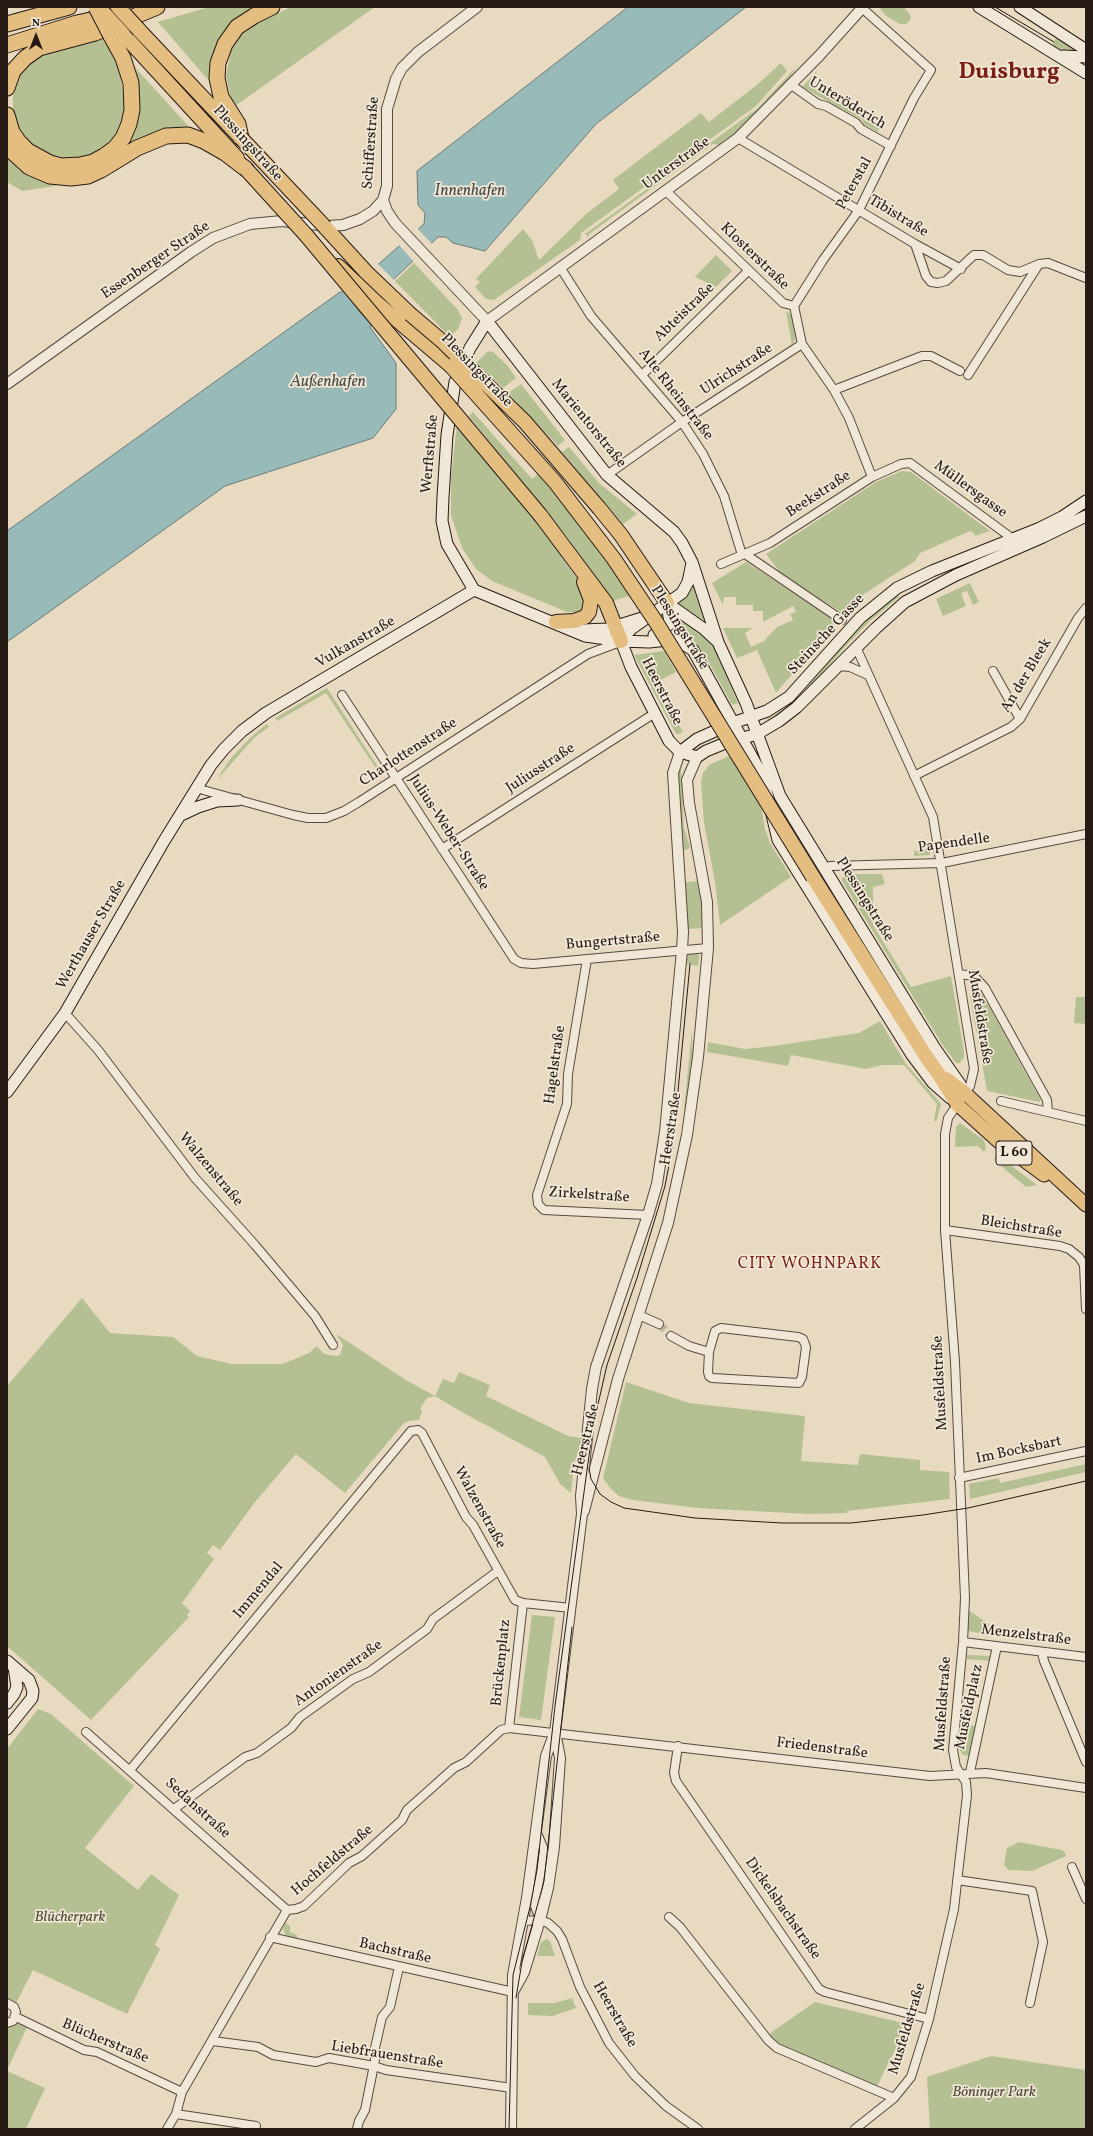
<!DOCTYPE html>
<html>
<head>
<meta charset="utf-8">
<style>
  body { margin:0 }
  #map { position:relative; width:1093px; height:2136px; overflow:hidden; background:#e8dac0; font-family:Vollkorn,serif }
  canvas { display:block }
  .frame { position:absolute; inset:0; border:8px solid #261a15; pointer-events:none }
  .north { position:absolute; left:16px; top:16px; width:40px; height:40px; -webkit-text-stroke:3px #f0e7d6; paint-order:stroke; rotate:0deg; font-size:11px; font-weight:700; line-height:16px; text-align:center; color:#261a15 }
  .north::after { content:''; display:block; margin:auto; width:14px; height:18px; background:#261a15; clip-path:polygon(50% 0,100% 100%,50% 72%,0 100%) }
</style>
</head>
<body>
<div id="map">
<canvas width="1093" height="2136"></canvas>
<div class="frame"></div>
<div class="north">N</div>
</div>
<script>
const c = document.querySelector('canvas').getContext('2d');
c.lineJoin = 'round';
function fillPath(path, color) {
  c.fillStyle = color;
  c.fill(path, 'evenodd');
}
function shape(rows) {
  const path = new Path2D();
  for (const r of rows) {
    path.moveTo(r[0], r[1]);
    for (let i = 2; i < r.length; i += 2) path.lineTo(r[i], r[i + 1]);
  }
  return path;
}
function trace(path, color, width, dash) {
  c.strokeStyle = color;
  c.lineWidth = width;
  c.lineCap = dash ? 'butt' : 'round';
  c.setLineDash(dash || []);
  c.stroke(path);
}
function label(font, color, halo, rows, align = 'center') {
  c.font = font + ' Vollkorn,serif';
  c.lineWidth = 3.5;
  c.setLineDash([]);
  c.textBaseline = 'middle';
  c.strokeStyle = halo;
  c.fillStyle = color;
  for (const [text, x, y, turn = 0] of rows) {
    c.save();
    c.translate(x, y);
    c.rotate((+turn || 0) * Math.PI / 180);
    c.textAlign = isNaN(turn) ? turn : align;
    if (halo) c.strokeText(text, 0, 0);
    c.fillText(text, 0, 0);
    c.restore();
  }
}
const green = shape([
  [209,7,260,7,251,11,210,82,158,22],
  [291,7,375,7,235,106,230,96,226,75,232,47,243,33,258,23],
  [879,7,904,7,910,15,911,19,906,24,900,24,886,16],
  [1058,35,1077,48,1075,52,1065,52,1052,45],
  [102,36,117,61,124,94,125,112,119,128,111,141,99,151,81,158,61,159,44,153,30,144,19,129,13,114,13,95,18,78,29,62,49,49],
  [781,63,787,71,756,106,581,233,580,240,494,300,486,299,475,287,480,282,476,279,523,229,532,240,539,260,586,214,619,189,613,180,701,113,709,122,758,84],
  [132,64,191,129,116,153,126,141],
  [796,67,787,82,761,110,723,146,713,144,589,234,588,237,585,234,758,108],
  [818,70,810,84,881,125,878,132,864,124,862,120,802,87],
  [7,157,18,169,29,176,45,182,61,185,22,191,7,182],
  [716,255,732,271,716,287,695,277],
  [414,263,457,309,462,318,458,329,450,337,395,281],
  [786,311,792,315,796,337,792,345],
  [492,351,507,365,516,378,503,388,476,363,487,352],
  [521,384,565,440,558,446,508,393],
  [473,412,532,479,540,472,582,525,632,595,613,601,568,538,469,416],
  [457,424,560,550,562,558,583,587,587,597,584,609,575,612,567,612,492,581,476,569,462,548,451,515,451,477],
  [569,447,599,483,637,514,623,524,562,452],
  [902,471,911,472,990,531,975,536,974,533,970,531,920,553,915,561,864,594,844,614,781,574,766,554,876,482],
  [746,562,833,619,834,625,776,693,757,650,737,658,723,628,753,628,745,633,751,647,764,641,777,627,793,620,790,614,796,612,793,606,763,622,763,611,753,611,753,605,736,605,736,597,724,597,723,605,712,583],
  [693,581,705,619,705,621,677,603],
  [970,583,979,602,973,605,967,591,961,593,966,606,943,616,936,599],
  [897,594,899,597,869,622,845,647,794,705,769,722,767,719,793,704,854,632],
  [683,620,706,637,713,645,738,703,732,705,704,653,694,644,680,639,677,633],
  [664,651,676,672,655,683,683,732,679,734,676,734,634,655],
  [327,688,383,775,381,776,326,693,277,721,275,718],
  [267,724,269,727,256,736,221,775,220,782,220,774,231,758,251,737],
  [731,755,761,804,765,829,770,843,791,877,720,925,715,882,704,823,701,782,703,773,709,765],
  [678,769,681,770,684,828,690,847,687,850,682,849,677,790],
  [930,848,930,855,914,856,914,851],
  [848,874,882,874,885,884,873,887,873,925,911,987,951,976,964,1052,964,1057,960,1063,956,1063,942,1044,842,881,842,878],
  [700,881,704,928,688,929,685,882],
  [695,952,699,956,698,966,686,964,688,954],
  [976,991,983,995,1040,1099,1040,1102,987,1091,970,996],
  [1076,997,1086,997,1086,1024,1074,1023],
  [880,1021,906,1064,941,1104,936,1122,934,1120,937,1104,904,1065,882,1065,866,1069,791,1055,788,1066,707,1052,708,1042,745,1049,774,1046,859,1033],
  [692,1030,693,1064,686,1106,684,1109],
  [960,1123,984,1140,986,1148,984,1152,978,1146,955,1147,956,1127],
  [997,1152,1013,1167,1037,1185,1026,1187,994,1160],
  [82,1298,110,1333,173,1337,197,1356,232,1364,283,1364,309,1353,317,1346,324,1354,336,1356,340,1355,343,1345,336,1334,406,1380,435,1396,443,1379,454,1383,459,1372,490,1385,486,1396,568,1436,580,1438,580,1446,574,1464,571,1493,560,1484,545,1457,460,1411,435,1396,427,1398,420,1409,422,1411,419,1420,409,1421,404,1423,345,1493,296,1454,255,1502,220,1550,213,1545,207,1553,214,1559,182,1603,190,1611,187,1615,189,1617,91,1720,7,1646,7,1386],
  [626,1382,689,1403,805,1416,801,1461,858,1465,860,1454,920,1460,920,1470,949,1472,950,1499,847,1511,847,1513,808,1514,697,1508,633,1500,619,1496,611,1489,603,1478],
  [1086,1464,1086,1472,970,1499,969,1484,999,1478,1000,1483],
  [968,1610,989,1624,988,1631,1000,1633,1000,1637,968,1631],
  [532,1615,555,1617,541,1720,519,1717],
  [967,1655,991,1656,990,1661,967,1659],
  [38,1709,51,1714,134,1786,85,1848,138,1890,151,1874,179,1895,155,1945,160,1949,127,2014,33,1970,14,2007,7,2003,7,1749],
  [961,1724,976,1726,970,1756,963,1755,959,1749],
  [1019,1842,1062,1850,1065,1853,1066,1856,1032,1871,1009,1870,1004,1865,1007,1848],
  [285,1923,290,1926,290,1932,297,1935,297,1939,286,1936,283,1929],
  [547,1939,550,1941,555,1956,537,1956,541,1942],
  [572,1998,576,2008,553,2016,528,2015,528,2003,555,2003],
  [815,2002,903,2023,899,2042,876,2088,783,2047,769,2034],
  [13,2021,29,2023,7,2070,7,2023],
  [991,2056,1086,2070,1086,2129,930,2129,927,2077],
  [7,2071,45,2088,26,2129,7,2129]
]);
const water = shape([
  [628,7,746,7,596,124,485,251,453,243,446,237,438,237,394,279,360,306,358,310,371,324,370,327,396,363,396,409,373,438,225,486,7,642,7,531,340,292,347,292,424,224,425,213,418,205,417,171,628,7]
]);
const pier = shape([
  [417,228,432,244,415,263,398,244],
  [377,263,395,281,361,307,373,325,341,290,346,290]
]);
const minorTunnel = shape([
  [659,1324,671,1336]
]);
const minor = shape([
  [790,84,818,104,826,106,856,123,861,129,891,146],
  [738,138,915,244,961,269],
  [666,191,783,303,794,306,802,344,834,390,849,418,872,477],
  [915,244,926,276,931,282,938,283,946,281,974,255,983,255,1008,270,1020,272,1039,264,1048,263,1086,278],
  [560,267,591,316,682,422,703,454,724,496,742,555],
  [794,306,823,260,859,210,914,98,931,70,862,8],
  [642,375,748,271],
  [968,375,1039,264],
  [834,390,922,356,931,356,960,371],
  [607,475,682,422,802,344],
  [745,554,842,620],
  [721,564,770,543,872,477,901,464,910,463,1013,539],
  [838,666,850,667,868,675],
  [993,671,1020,719],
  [342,695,514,959,521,963,533,964,708,948],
  [914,776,1011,727,1020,719,1078,618,1086,608],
  [196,788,293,815,308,818,326,818,344,811,359,802,588,654,620,642],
  [442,849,655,713],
  [824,868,830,866,942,863,1086,834],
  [587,959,568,1074,567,1104,537,1195,538,1204,544,1210,648,1215],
  [959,974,974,976,985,988,1047,1100,1048,1112],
  [65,1013,98,1050,195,1178,255,1245,315,1316,333,1345],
  [1001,1101,1086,1121],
  [945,1230,1060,1246,1069,1249,1079,1257,1084,1265,1086,1309],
  [639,1315,659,1324],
  [671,1336,689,1346,709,1352,708,1372,709,1376,712,1378,799,1383,802,1377,806,1347,803,1339,798,1337,721,1328,715,1331,709,1352],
  [959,1478,1086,1451],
  [963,1642,1086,1657],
  [1042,1653,1044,1661,1086,1762],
  [509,1728,523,1603],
  [86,1732,287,1910],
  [678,1746,674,1773,676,1781,819,1989,825,1992,929,2019],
  [130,1770,411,1431,418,1430,422,1433,466,1517,473,1525,515,1600,523,1603,571,1608],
  [970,1772,997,1646],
  [174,1809,245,1757,257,1753,291,1728,300,1717,353,1679,369,1672,427,1629,433,1619,498,1571],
  [537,1833,544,1850,535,1906,540,1920],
  [1072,1867,1086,1899],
  [957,1880,1032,1891,1043,1942,1030,2003],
  [287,1910,296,1909,304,1906,349,1863,362,1856,402,1820,407,1810,454,1768,466,1762,501,1730,509,1728,930,1776,986,1773,1086,1788],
  [669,1917,680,1927,768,2040,777,2048,894,2098],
  [524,1921,540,1920,548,1923,557,1931,562,1939,580,1987,609,2043,635,2076,666,2106,698,2129],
  [270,1937,513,1992],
  [7,2003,14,2007,16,2012,13,2021,7,2023],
  [16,2017,84,2050,97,2052,182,2092],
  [213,2041,258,2047,273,2055,316,2062,329,2058,374,2066,386,2070,512,2088],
  [176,2114,256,2126],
  [167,2129,176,2114,182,2092,287,1910],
  [357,2129,359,2121,365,2110,375,2060,375,2048,382,2017,390,2007,399,1967],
  [855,2129,894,2098,911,2077,929,2019,954,1909,967,1795,966,1782,956,1767,953,1750,963,1642,965,1598,955,1362,945,1230,945,1134,948,1118,970,1086,974,1069,933,817,856,647]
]);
const tertiary = shape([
  [383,200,387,211,395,223,487,321,738,138,819,56,863,7],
  [7,384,191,252,213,238,250,224,282,221,328,226,343,225,360,219,373,211,383,200,387,186,387,109,396,79,402,68,418,52,477,7],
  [584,1511,618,1379,668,1223,687,1135,698,1057,708,948,707,902,689,803,687,780,697,757],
  [513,1992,524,1972,540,1920,548,1888,554,1847,560,1758,555,1732,582,1514,581,1496,592,1389,596,1367,648,1215,657,1184,665,1132,682,950,683,932,673,773,680,752],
  [511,2129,513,1975,527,1898,546,1756,555,1732]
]);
const secondary = shape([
  [979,7,1086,73],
  [1020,7,1086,50],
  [1063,56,1086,57],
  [474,590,447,544,442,521,443,497,447,435,455,382,470,348,487,321,607,475,674,532,682,543,692,562,718,642,746,703,780,796,934,1047,964,1090],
  [474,590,585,636,621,641,649,642,668,640,680,642,693,650,763,777,778,840,912,1055,933,1083,950,1098],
  [667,603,704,629,717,641],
  [583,630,607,629,642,618],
  [654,635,670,624,667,603],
  [621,641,631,667,669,741,680,752,697,757,706,751,723,744,757,734,779,721,797,707,876,628,905,602,956,575,1043,537,1086,516],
  [621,641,631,629,682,593,688,582,692,563],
  [680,752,697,739,733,723,767,711,789,697,860,618,897,588,932,571,1040,528,1062,517,1086,501],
  [181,815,198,807,217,801,238,800],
  [7,1092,65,1013,164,841,211,765,224,749,242,731,266,713,474,590],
  [7,1661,29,1680,33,1691,32,1698,7,1729],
  [7,1703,14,1694,17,1687,14,1667]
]);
const primary = shape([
  [966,1094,1086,1205],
  [958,1105,998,1141,1044,1175]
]);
const trunk = shape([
  [139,30,241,138],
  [123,34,237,158],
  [325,227,366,272,410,314,417,323],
  [338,266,378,304,451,366],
  [599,508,621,535,667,603],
  [541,516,606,603,621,641],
  [556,622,574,621,585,617,589,612,591,600,584,582],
  [813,877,927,1058,940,1076,958,1105],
  [946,1079,966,1094]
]);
const motorway = shape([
  [7,24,69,7],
  [7,45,77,23,114,15],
  [7,88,13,71,25,58,39,48,95,33,157,7],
  [7,115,12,132,19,142,28,151,50,163,61,166,80,165,93,162,104,156,115,148,123,138,129,124,132,110,131,83,123,58,111,36],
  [241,138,238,124,221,97,217,78,218,63,225,44,237,27,254,16,272,7],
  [7,147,29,167,50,176,71,178,88,176,101,170,137,148,166,136,188,135,204,141,225,153,246,169]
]);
const tram = shape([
  [995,7,1054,42],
  [589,1468,591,1479,600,1494,611,1502,624,1508,695,1518,782,1523,851,1523,923,1515,968,1508,1086,1481],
  [516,1998,522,1962,544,1881,572,1627],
  [509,2129,513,1975,530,1907,537,1870,555,1706,593,1426,607,1365,637,1278,665,1186,673,1144,690,964]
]);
const trunkBridge = shape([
  [118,7,139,30],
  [101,10,123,34],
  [241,138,325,227],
  [246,169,306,235,541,516],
  [410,314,443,342,525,422,599,508],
  [451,366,555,482,614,559,656,622,813,877]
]);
const motorwayBridge = shape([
  [96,7,111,36]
]);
const shields = [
  [1014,1153,36]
];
const shieldNames = [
  ["L 60",1014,1153]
];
const streetNames = [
  ["Unteröderich",847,104,31],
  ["Schifferstraße",372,143,-86],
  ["Plessingstraße",247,144,48],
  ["Unterstraße",677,164,-36],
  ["Peterstal",855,184,-61],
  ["Tibistraße",898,217,31],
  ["Klosterstraße",754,257,44],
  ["Essenberger Straße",156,261,-34],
  ["Abteistraße",685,313,-44],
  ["Ulrichstraße",737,370,-33],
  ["Plessingstraße",476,371,46],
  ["Alte Rheinstraße",675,395,52],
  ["Marientorstraße",588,424,51],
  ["Werftstraße",431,454,-85],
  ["Müllersgasse",970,490,36],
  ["Beekstraße",819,495,-33],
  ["Plessingstraße",679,628,58],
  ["Steinsche Gasse",827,635,-47],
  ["Vulkanstraße",356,643,-30],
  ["An der Bleek",1027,676,-59],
  ["Heerstraße",661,692,63],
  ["Charlottenstraße",409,753,-33],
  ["Juliusstraße",541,769,-33],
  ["Julius-Weber-Straße",448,833,57],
  ["Papendelle",954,844,-8],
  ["Plessingstraße",864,900,58],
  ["Werthauser Straße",92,935,-60],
  ["Bungertstraße",613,942,-5],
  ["Musfeldstraße",979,1017,81],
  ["Hagelstraße",556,1065,-82],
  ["Heerstraße",672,1129,-81],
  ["Walzenstraße",210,1170,50],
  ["Zirkelstraße",589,1196,4],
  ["Bleichstraße",1021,1228,9],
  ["Musfeldstraße",941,1383,-93],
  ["Heerstraße",587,1440,-76],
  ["Im Bocksbart",1019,1451,-12],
  ["Walzenstraße",479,1508,61],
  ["Immendal",259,1591,-50],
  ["Menzelstraße",1026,1636,7],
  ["Brückenplatz",502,1663,-84],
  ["Antonienstraße",339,1674,-35],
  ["Musfeldstraße",944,1704,-86],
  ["Musfeldplatz",970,1707,-78],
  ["Friedenstraße",822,1749,7],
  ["Sedanstraße",197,1809,42],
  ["Hochfeldstraße",333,1861,-40],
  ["Dickelsbachstraße",782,1909,55],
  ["Bachstraße",395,1952,13],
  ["Heerstraße",614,2015,60],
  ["Musfeldstraße",908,2029,-73],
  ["Blücherstraße",105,2042,23],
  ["Liebfrauenstraße",387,2056,9]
];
const parkNames = [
  ["Blücherpark",70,1918],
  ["Böninger Park",994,2093]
];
const waterNames = [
  ["Innenhafen",470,192],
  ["Außenhafen",328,383]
];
const neighbourhoodNames = [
  ["CITY WOHNPARK",810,1265]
];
const townNames = [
  ["Duisburg",1009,74]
];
fillPath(green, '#b5c092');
fillPath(water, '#98bab9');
trace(water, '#6a7a77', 1);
fillPath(pier, '#e8dac0');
trace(minorTunnel, '#c1b49e', 8, [8, 4]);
trace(minor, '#564a40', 10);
trace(tertiary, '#564a40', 12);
trace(secondary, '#261a15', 13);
trace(primary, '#261a15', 15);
trace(trunk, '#261a15', 16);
trace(motorway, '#261a15', 17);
trace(minor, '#f0e7d6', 8);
trace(tertiary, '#f0e7d6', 10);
trace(secondary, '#f0e7d6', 11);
trace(primary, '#e4bd80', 13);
trace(trunk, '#e4bd80', 14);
trace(motorway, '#e4bd80', 15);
trace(tram, '#261a15', 1);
trace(trunkBridge, '#261a15', 16, []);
trace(motorwayBridge, '#261a15', 17, []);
trace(trunkBridge, '#e4bd80', 14);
trace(motorwayBridge, '#e4bd80', 15);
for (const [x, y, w] of shields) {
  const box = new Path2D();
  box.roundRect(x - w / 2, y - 12, w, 24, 3);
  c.fillStyle = '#f0e7d6';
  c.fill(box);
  trace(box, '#261a15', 1);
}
label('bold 14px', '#261a15', null, shieldNames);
label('15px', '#261a15', '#f0e7d6', streetNames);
label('italic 15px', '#514c3a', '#f0e7d6', parkNames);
label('italic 16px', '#484a46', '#f0e7d6', waterNames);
c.letterSpacing = '1px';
label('16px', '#7a1f14', '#f0e7d6', neighbourhoodNames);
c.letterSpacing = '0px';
label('bold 23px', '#7a1f14', '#f0e7d6', townNames);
</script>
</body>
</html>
